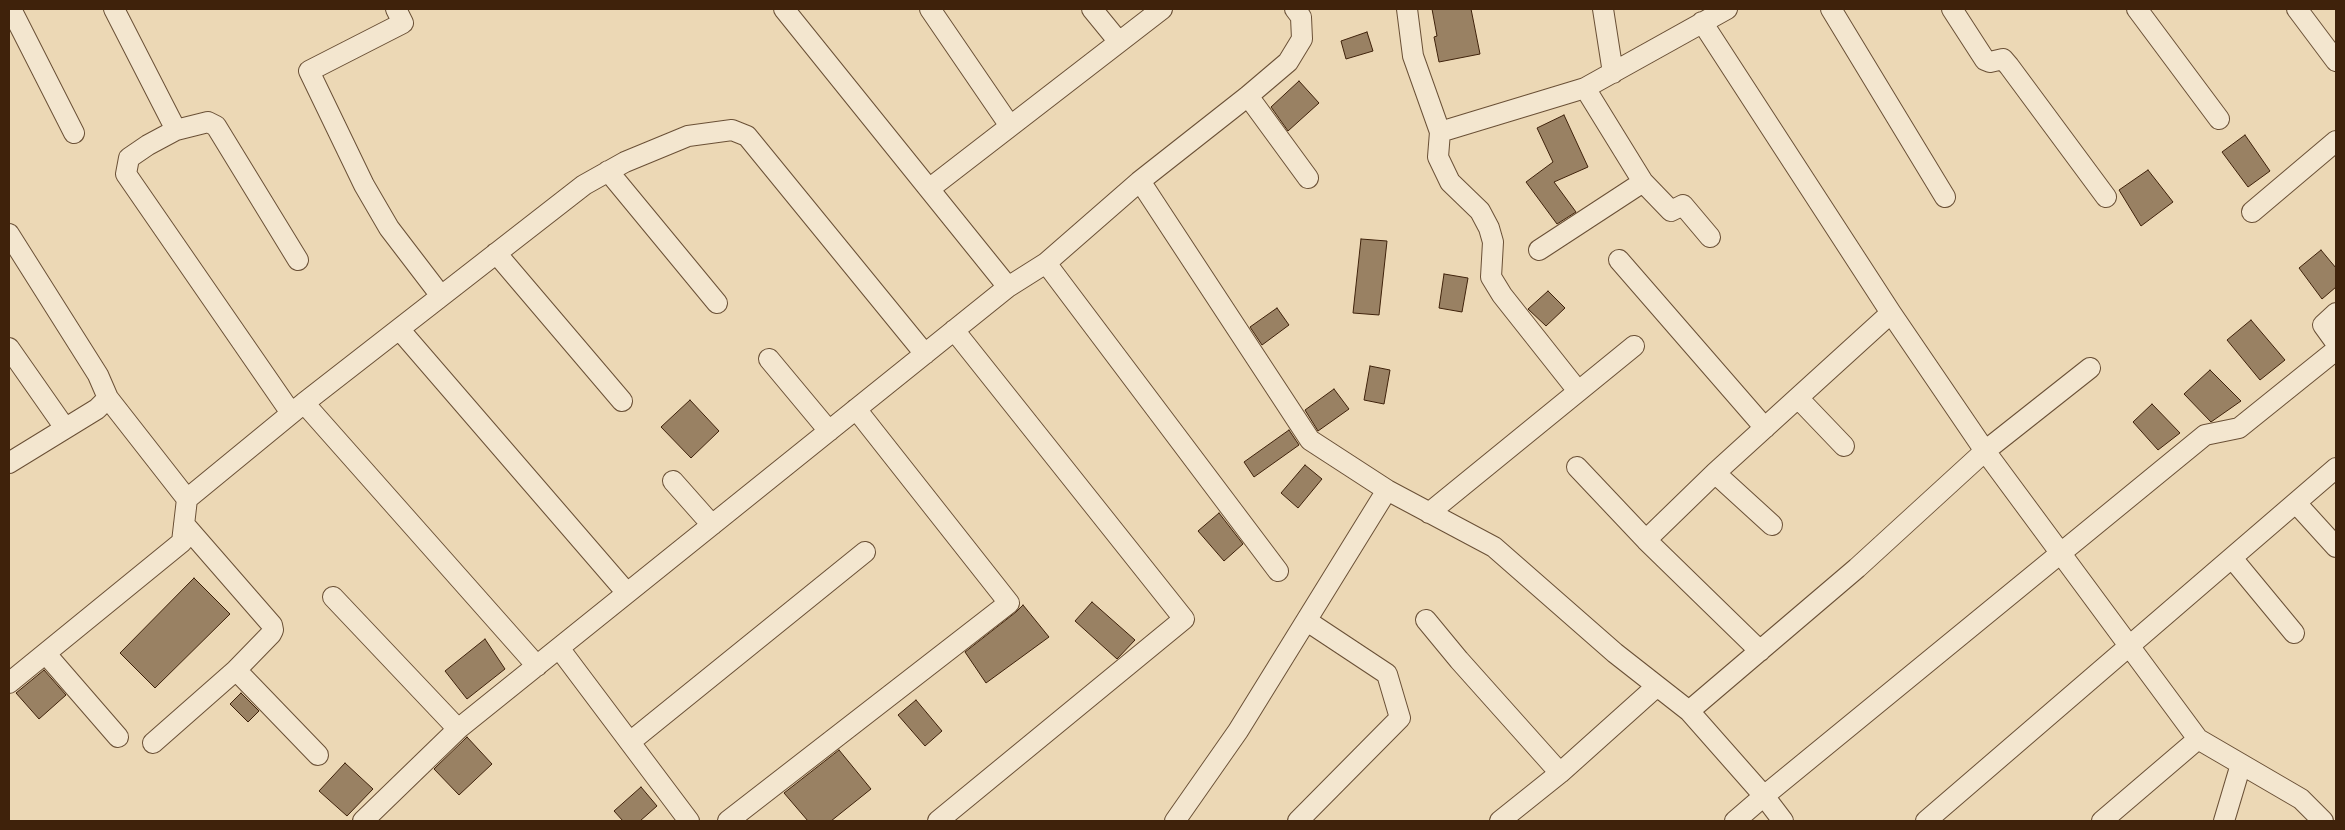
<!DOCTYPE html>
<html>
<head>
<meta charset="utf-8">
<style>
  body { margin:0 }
  #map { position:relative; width:2345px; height:830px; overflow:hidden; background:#ecd8b5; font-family:"Libre Caslon Text",serif }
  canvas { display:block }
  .frame { position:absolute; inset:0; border:10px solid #3f220b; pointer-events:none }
</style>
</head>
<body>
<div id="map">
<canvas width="2345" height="830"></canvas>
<div class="frame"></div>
</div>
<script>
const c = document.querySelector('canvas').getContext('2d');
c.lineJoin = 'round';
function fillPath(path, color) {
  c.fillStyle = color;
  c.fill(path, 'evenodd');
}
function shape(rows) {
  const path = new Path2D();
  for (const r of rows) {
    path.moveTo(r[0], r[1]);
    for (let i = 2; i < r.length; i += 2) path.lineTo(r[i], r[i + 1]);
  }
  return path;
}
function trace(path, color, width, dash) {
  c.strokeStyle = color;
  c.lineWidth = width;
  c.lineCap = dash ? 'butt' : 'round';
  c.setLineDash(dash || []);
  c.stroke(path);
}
const building = shape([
  [1432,9,1471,9,1480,54,1439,62,1434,37,1437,36,1432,9],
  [1367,32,1373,51,1346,59,1341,41,1367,32],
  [1299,81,1319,103,1288,131,1271,107,1299,81],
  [1564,115,1588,167,1554,182,1576,212,1557,224,1526,182,1553,162,1537,128,1564,115],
  [2245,135,2270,171,2248,187,2222,152,2245,135],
  [2148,170,2173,202,2141,226,2119,190,2148,170],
  [1361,239,1387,241,1379,315,1353,313,1361,239],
  [2321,250,2336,268,2336,287,2322,299,2299,268,2321,250],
  [1444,274,1468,278,1462,312,1439,308,1444,274],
  [1548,291,1565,308,1546,326,1528,309,1548,291],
  [1277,308,1289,325,1262,345,1250,327,1277,308],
  [2251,320,2285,360,2260,380,2227,340,2251,320],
  [1370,366,1390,370,1384,404,1364,400,1370,366],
  [2210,370,2241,401,2211,422,2184,394,2210,370],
  [1334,389,1349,409,1318,431,1305,410,1334,389],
  [690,400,719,431,691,458,661,427,690,400],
  [2152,404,2180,433,2158,450,2133,422,2152,404],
  [1289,430,1299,445,1254,477,1244,462,1289,430],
  [1305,465,1322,479,1298,508,1281,493,1305,465],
  [1219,513,1243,544,1224,561,1198,531,1219,513],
  [194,578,230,614,155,688,120,653,194,578],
  [1092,602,1135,640,1117,659,1075,621,1092,602],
  [1023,605,1049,637,986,683,965,652,1016,612,1023,605],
  [485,639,505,669,467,699,445,671,485,639],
  [44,670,66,695,39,719,16,693,44,670],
  [241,693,259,711,248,722,230,704,241,693],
  [916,700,942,731,925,746,898,715,916,700],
  [467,737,492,764,459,795,434,769,467,737],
  [839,750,871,789,831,821,808,821,784,793,839,750],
  [345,763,373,789,347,816,319,791,345,763],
  [641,787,657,806,640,821,623,821,614,811,641,787]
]);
const minor = shape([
  [11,9,74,133],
  [114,9,176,130,148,145,129,158,126,174,291,413],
  [396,9,403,23,309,71,364,185,389,228,441,296],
  [784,9,929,189],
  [930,9,1010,126],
  [1092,9,1119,42],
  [1407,9,1413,56,1440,132,1438,157,1450,182,1480,211,1489,228,1493,242,1491,277,1502,295,1578,391],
  [1603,9,1613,73],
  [1831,9,1945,197],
  [1952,9,1985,60,1990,62,2003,59,2009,66,2106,197],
  [2137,9,2219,119],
  [2297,9,2336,61],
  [1702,22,1891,313,1985,451,2198,739,2301,799,2323,821],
  [1585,88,1643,182],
  [1248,96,1308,178],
  [176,130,208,122,216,126,298,260],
  [1440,132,1585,88,1727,9],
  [608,171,717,303],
  [1140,181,1310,440,1387,490,1494,547,1615,653,1689,711],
  [2252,212,2336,141],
  [9,234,98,375,108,398,97,409,9,463],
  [1539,250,1643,182,1671,211,1683,205,1710,237],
  [496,253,622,401],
  [1619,260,1765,428],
  [1046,263,1278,571],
  [1008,287,1046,263,1140,181,1248,96,1288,62,1302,39,1301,17,1295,9],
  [2336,313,2323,325,2336,343],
  [399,329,627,593],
  [9,348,65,428],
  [769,359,829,431],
  [108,398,187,499],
  [1798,398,1844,446],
  [304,403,584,185,625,162,688,136,732,130,747,136,925,354],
  [1577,467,1646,540,1760,651],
  [1715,473,1772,525],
  [673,481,712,525],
  [2296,503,2336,547],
  [1429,513,1634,346],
  [1646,540,1715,473,1891,313],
  [2232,558,2294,633],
  [333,597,458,729],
  [1426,620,1459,660,1560,773],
  [559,648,689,821],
  [46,654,118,737],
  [236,670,318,755],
  [9,683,182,542,187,499,304,403,537,666],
  [630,742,865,552],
  [153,743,236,670,271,634,273,630,272,625,184,524],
  [363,821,458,729,1008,287,929,189,1162,9],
  [728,821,1009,603,856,409],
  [938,821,1184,619,954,330],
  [1175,821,1238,731,1387,490],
  [1298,821,1400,718,1387,674,1307,621],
  [1500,821,1560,773,1656,687],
  [1735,821,1764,796,1689,711,1857,568,1985,451,2090,368],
  [1783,821,1764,796,2205,435,2239,428,2336,350],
  [1926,821,2336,468],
  [2102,821,2198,739],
  [2224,821,2241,764]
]);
fillPath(building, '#998163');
trace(building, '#3f220b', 1);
trace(minor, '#6a5036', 22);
trace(minor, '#f3e6cf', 20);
</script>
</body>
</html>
